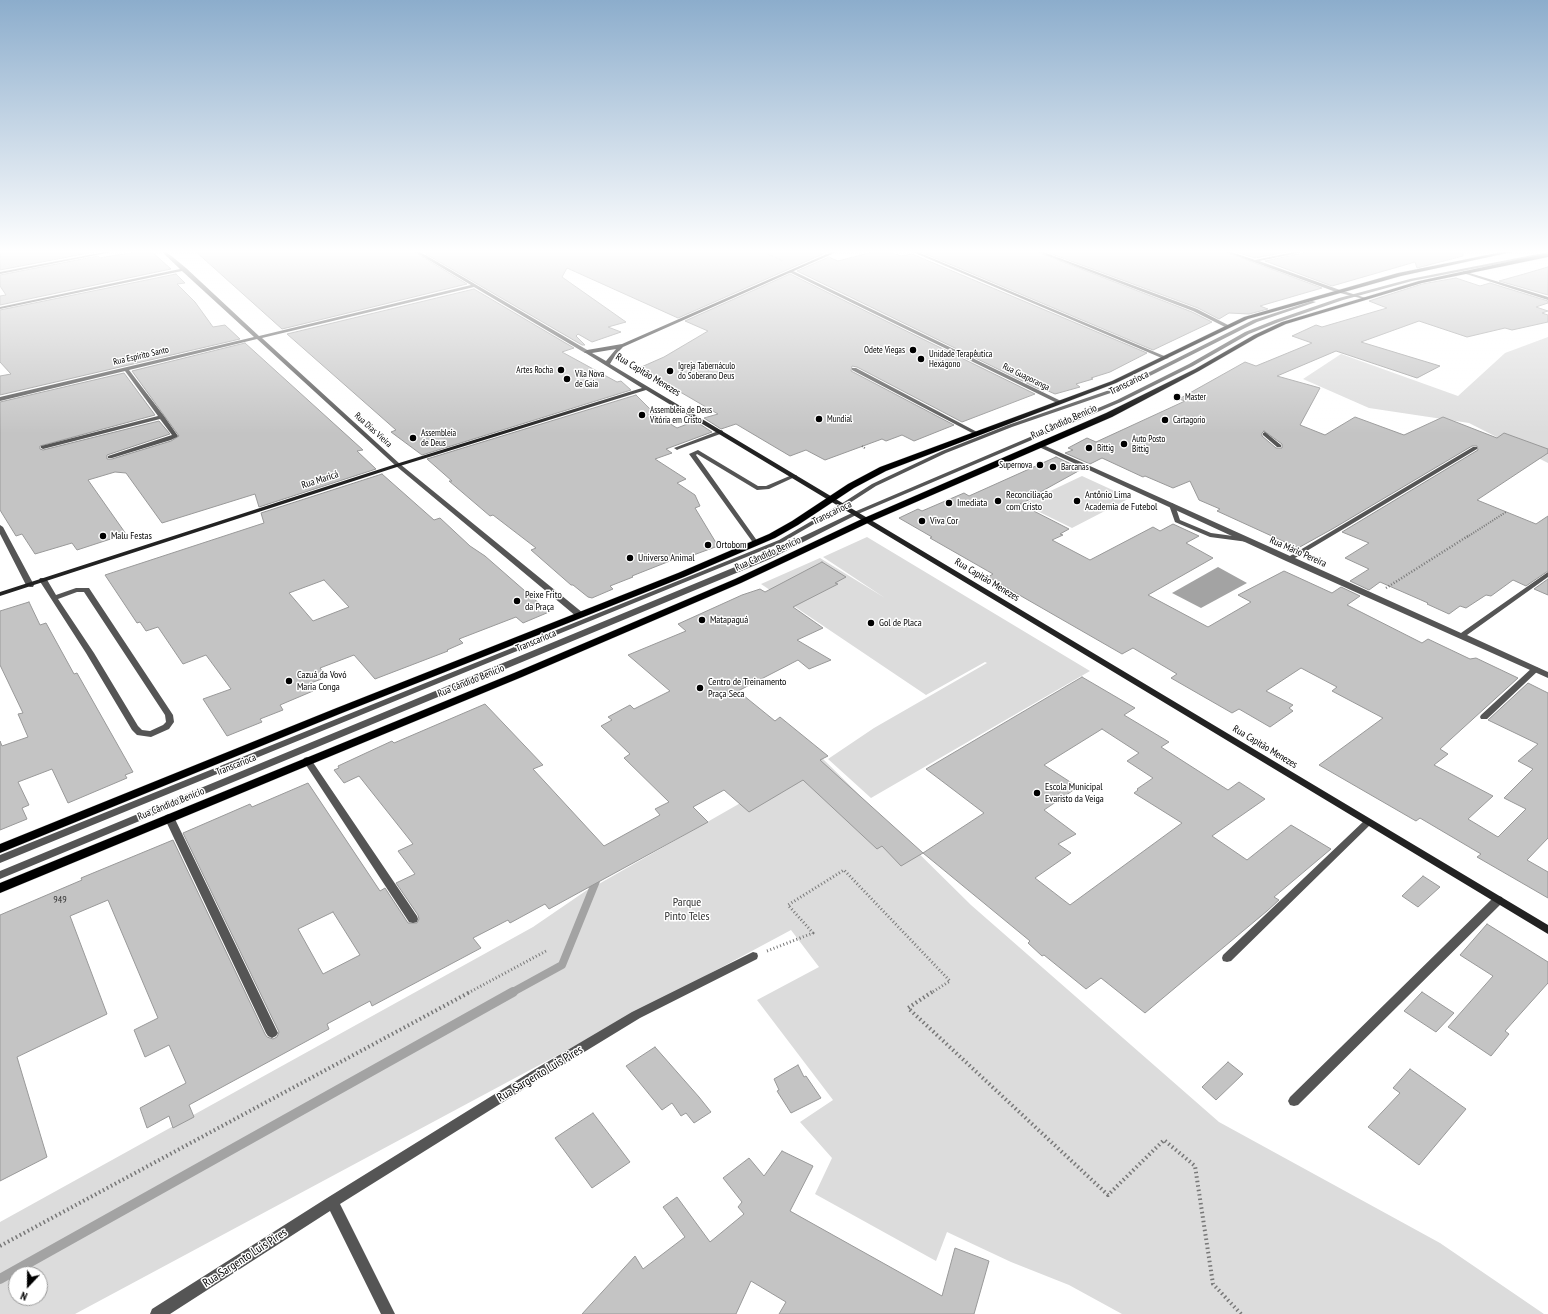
<!DOCTYPE html>
<html>
<head>
<meta charset="utf-8">
<style>
  body { margin:0 }
  #map { position:relative; width:1548px; height:1314px; overflow:hidden; background:#fff; font-family:"PT Sans Narrow",sans-serif }
  canvas { display:block }
  .north { position:absolute; left:8px; top:1266px; width:40px; height:40px; box-sizing:border-box; background:#fff; border:1px solid #999; border-radius:50%; rotate:202deg; font-size:11px; font-weight:700; line-height:16px; text-align:center; color:#000 }
  .north::after { content:''; display:block; margin:auto; width:14px; height:18px; background:#000; clip-path:polygon(50% 0,100% 100%,50% 72%,0 100%) }
</style>
</head>
<body>
<div id="map">
<canvas width="1548" height="1314"></canvas>
<div class="north">N</div>
</div>
<script>
const c = document.querySelector('canvas').getContext('2d');
c.lineJoin = 'round';
function fillPath(path, color) {
  c.fillStyle = color;
  c.fill(path, 'evenodd');
}
function shape(rows) {
  const path = new Path2D();
  for (const r of rows) {
    path.moveTo(r[0], r[1]);
    for (let i = 2; i < r.length; i += 2) path.lineTo(r[i], r[i + 1]);
  }
  return path;
}
function trace(path, color, width, dash) {
  c.strokeStyle = color;
  c.lineWidth = width;
  c.lineCap = dash ? 'butt' : 'round';
  c.setLineDash(dash || []);
  c.stroke(path);
}
function label(font, color, halo, rows, align = 'center') {
  c.font = font + ' "PT Sans Narrow",sans-serif';
  c.lineWidth = 3;
  c.setLineDash([]);
  c.textBaseline = 'middle';
  c.strokeStyle = halo;
  c.fillStyle = color;
  for (const [text, x, y, turn = 0] of rows) {
    c.save();
    c.translate(x, y);
    c.rotate((+turn || 0) * Math.PI / 180);
    c.textAlign = isNaN(turn) ? turn : align;
    if (halo) c.strokeText(text, 0, 0);
    c.fillText(text, 0, 0);
    c.restore();
  }
}
const green = shape([
  [1548,337,1548,463,1469,423,1369,408,1303,379,1341,354,1458,396,1505,353],
  [1082,476,1130,498,1072,528,1023,504],
  [867,537,1090,671,871,798,828,759,874,728,987,663,985,662,926,695,761,584,820,558,885,598,823,557],
  [821,757,971,905,1219,1122,1440,1243,1544,1314,1122,1314,1069,1285,1011,1262,947,1232,936,1261,815,1194,832,1158,800,1122,833,1100,757,1000,819,967,791,930,75,1314,0,1314,0,1281,563,967,597,885],
  [16,1274,40,1274,40,1298,16,1298],
  [590,888,560,963,0,1279,0,1222,533,927]
]);
const water = shape([
  [1218,567,1247,583,1201,608,1172,593]
]);
const streamFar1 = shape([
  [511,993,562,965,598,876]
]);
const stream = shape([
  [0,1279,513,992]
]);
const building = shape([
  [8,250,92,250,94,252,0,270,0,251,8,250],
  [150,250,171,269,0,305,0,296,6,295,0,286,0,275,98,256,100,258,105,257,150,250],
  [194,250,411,250,467,284,282,329,194,250],
  [419,250,814,250,823,254,678,318,567,268,562,277,626,322,608,327,621,332,592,342,578,334,576,336,585,345,582,345,419,250],
  [880,250,886,250,901,256,912,254,1147,353,1110,372,1091,378,1093,379,1076,384,1080,387,1055,394,1046,390,1043,391,797,271,829,257,838,261,880,250],
  [929,250,1032,250,1192,312,1212,322,1153,350,921,252,929,250],
  [1041,250,1220,250,1322,288,1260,306,1268,309,1249,314,1229,313,1219,319,1198,308,1041,250],
  [1230,250,1297,250,1255,258,1230,250],
  [1311,250,1463,250,1463,256,1417,268,1415,262,1332,286,1265,261,1308,252,1311,250],
  [1548,267,1548,295,1499,281,1524,274,1548,267],
  [176,274,185,283,177,284,195,302,213,327,225,325,240,339,0,395,0,376,11,374,0,362,0,310,176,274],
  [790,274,1035,394,962,422,857,367,852,366,851,371,954,425,914,441,902,435,886,441,882,439,825,460,806,450,790,456,736,424,721,429,704,418,718,414,639,368,664,357,708,331,685,321,790,274],
  [1456,278,1480,286,1490,283,1548,301,1548,303,1536,307,1548,311,1542,313,1548,315,1548,322,1512,330,1505,328,1467,337,1419,321,1361,342,1440,366,1417,378,1336,351,1277,376,1320,388,1300,425,1325,435,1355,417,1404,435,1443,417,1497,438,1504,433,1548,449,1548,453,1477,500,1536,524,1548,516,1548,571,1526,586,1513,580,1491,596,1486,595,1466,608,1460,606,1449,614,1427,604,1428,603,1380,582,1369,590,1350,581,1369,569,1345,558,1369,543,1342,532,1478,450,1477,446,1472,446,1334,528,1298,548,1217,511,1220,509,1199,500,1190,481,1173,488,1145,476,1143,477,1102,458,1090,464,1065,453,1073,450,1068,448,1087,438,1096,442,1185,401,1179,399,1245,362,1256,366,1312,343,1292,336,1316,325,1322,327,1387,308,1369,301,1422,284,1456,278],
  [1264,431,1282,444,1282,448,1276,448,1262,436,1262,433,1264,431],
  [474,289,574,348,562,352,617,382,621,381,631,390,422,455,391,432,396,430,287,334,474,289],
  [245,343,363,450,357,451,376,469,259,507,255,494,162,523,126,473,115,472,88,480,126,534,77,550,72,543,35,554,22,534,16,536,0,510,0,402,124,373,155,415,40,446,40,449,43,450,159,421,170,434,107,455,107,459,112,459,171,441,179,436,132,371,245,343],
  [636,395,657,416,677,428,695,421,712,432,666,449,672,453,655,459,686,479,677,483,695,495,700,506,695,508,718,546,688,557,685,555,632,576,633,577,610,586,613,589,592,598,588,597,573,585,571,585,531,550,536,548,493,515,490,516,449,481,452,481,427,459,636,395],
  [1056,457,1082,469,1035,495,1037,496,1020,504,1069,529,1060,534,1063,535,1052,540,1090,560,1153,527,1160,531,1173,524,1199,536,1186,543,1213,558,1148,595,1208,627,1251,602,1238,595,1284,571,1332,593,1341,587,1360,596,1347,605,1422,643,1428,639,1470,659,1476,658,1518,678,1440,749,1448,754,1434,765,1493,796,1468,819,1498,837,1526,809,1504,798,1533,769,1518,761,1538,744,1488,720,1528,683,1548,693,1548,838,1527,860,1548,872,1548,898,1477,857,1481,854,1420,818,1416,821,1319,765,1383,718,1332,691,1337,687,1301,668,1266,691,1293,705,1289,708,1293,711,1270,727,1239,709,1232,713,1171,678,1177,674,1133,648,1122,654,988,577,993,574,930,538,932,537,899,518,918,509,922,511,964,493,969,496,1056,457],
  [382,474,434,520,440,518,470,546,485,556,549,612,523,623,516,617,459,639,463,643,447,650,448,651,375,679,354,655,320,668,327,677,308,684,313,691,280,705,283,710,260,719,262,722,227,736,203,699,231,689,206,655,183,664,158,627,146,631,140,622,137,623,105,575,264,523,261,513,382,474],
  [324,580,349,607,313,621,289,593,324,580],
  [822,562,846,577,835,583,838,584,793,607,823,628,797,640,831,660,809,669,798,660,738,691,775,721,780,717,828,756,820,760,923,853,901,866,882,846,877,849,803,780,749,812,724,790,693,807,708,822,549,909,545,904,510,923,508,920,473,938,481,948,372,1006,370,1001,327,1024,329,1029,189,1105,194,1117,173,1128,169,1116,147,1128,140,1108,186,1083,169,1045,145,1057,134,1030,158,1018,108,900,70,916,107,1014,17,1057,47,1157,0,1181,0,915,82,880,81,878,173,840,265,1034,267,1037,273,1039,277,1037,279,1032,183,833,250,804,252,807,308,783,380,891,385,888,408,923,417,923,419,919,418,915,396,883,415,874,398,851,413,844,359,776,344,783,334,770,339,768,338,766,366,753,392,741,394,743,485,704,543,765,533,769,604,846,660,815,655,809,669,802,624,758,630,754,601,726,612,720,608,717,630,705,634,709,670,691,628,655,686,631,678,624,742,595,760,589,765,592,822,562],
  [333,912,360,955,323,974,298,929,333,912],
  [1548,579,1548,595,1534,589,1548,579],
  [29,602,40,625,46,623,74,674,77,673,133,772,125,775,127,778,68,803,52,769,18,782,29,805,22,808,27,819,0,830,0,741,2,746,28,737,18,714,23,713,0,665,0,611,29,602],
  [1082,677,1135,708,1124,715,1169,742,1161,747,1228,790,1239,782,1265,799,1212,836,1247,860,1291,825,1331,849,1274,897,1279,900,1267,911,1145,1013,1101,978,1086,989,1044,955,1042,956,1028,943,1030,941,923,853,984,813,926,769,1082,677],
  [1102,729,1139,753,1127,761,1153,778,1137,789,1138,790,1134,793,1182,823,1070,905,1035,878,1071,853,1058,844,1076,834,1044,810,1078,787,1044,765,1102,729],
  [1423,876,1440,887,1418,907,1402,896,1423,876],
  [1487,924,1548,962,1548,983,1505,1031,1509,1034,1491,1056,1448,1027,1493,976,1460,955,1487,924],
  [1422,992,1454,1013,1436,1032,1404,1011,1422,992],
  [655,1047,699,1097,711,1112,694,1123,686,1113,681,1116,672,1103,662,1110,626,1066,655,1047],
  [1228,1062,1243,1074,1216,1100,1202,1087,1228,1062],
  [798,1065,804,1077,806,1076,821,1098,791,1113,777,1091,779,1090,774,1079,798,1065],
  [1410,1069,1466,1109,1419,1165,1368,1127,1400,1093,1393,1088,1410,1069],
  [593,1113,630,1162,592,1188,555,1138,593,1113],
  [782,1151,813,1166,790,1211,942,1296,955,1248,989,1261,974,1314,779,1314,786,1302,751,1281,736,1314,582,1314,635,1256,643,1269,685,1237,663,1207,677,1197,710,1242,744,1214,738,1207,742,1202,723,1178,749,1158,764,1176,782,1151]
]);
const pathFar4 = shape([
  [760,250,783,261]
]);
const pathFar3 = shape([
  [862,446,866,449],
  [1467,537,1506,512]
]);
const pathFar2 = shape([
  [1386,588,1468,536]
]);
const pathFar1 = shape([
  [767,951,813,933,788,905,844,870,950,981,931,993],
  [468,993,546,951]
]);
const path = shape([
  [932,992,908,1008,1108,1195,1164,1140,1195,1166,1213,1284,1241,1314],
  [0,1246,470,992]
]);
const lane = shape([
  [1548,252,1548,254,1412,281,1343,300,1279,322,1249,334,1193,366,1121,402,858,514,770,559,0,879,0,871,764,555,854,512,1117,400,1189,364,1245,332,1275,320,1339,298,1410,279,1548,252],
  [1312,301,1316,302,1257,322,1128,387,1012,427,946,453,876,486,845,506,783,542,0,863,0,855,779,540,841,504,872,484,942,451,1008,425,1124,385,1253,320,1312,301],
  [852,368,856,368,979,433,978,434,974,434,852,370,852,368],
  [721,430,723,431,723,433,679,449,677,450,674,448,721,430],
  [1265,432,1281,445,1281,447,1277,447,1263,435,1263,433,1265,432],
  [698,450,758,486,766,486,792,475,796,475,797,476,769,489,757,490,697,454,696,455,758,542,759,543,758,544,754,544,689,454,698,450],
  [1172,503,1175,505,1180,520,1211,533,1248,538,1251,540,1248,542,1210,537,1175,522,1169,505,1172,503],
  [40,578,46,578,56,595,76,588,89,588,173,715,174,722,169,729,151,737,137,735,132,730,86,653,39,580,40,578],
  [77,592,84,592,165,715,166,722,163,725,150,731,142,730,138,726,94,653,58,599,77,592],
  [1533,667,1536,667,1540,669,1487,719,1481,719,1480,717,1481,715,1533,667]
]);
const street = shape([
  [115,250,122,250,0,274,0,272,115,250],
  [160,250,164,250,186,268,259,336,471,285,412,250,417,250,589,351,589,353,585,353,474,287,262,338,400,464,583,613,584,615,583,617,577,617,396,466,257,339,129,370,164,416,178,436,177,437,171,440,112,458,108,458,108,456,172,435,160,419,43,449,41,448,41,446,158,416,125,371,0,401,0,397,254,337,182,271,0,309,0,307,180,269,160,250],
  [908,250,913,250,1169,358,1164,359,908,250],
  [1033,250,1038,250,1197,309,1230,326,1225,327,1193,311,1033,250],
  [1221,250,1226,250,1255,260,1303,250,1310,250,1308,251,1259,261,1340,290,1366,298,1364,299,1336,292,1221,250],
  [791,270,1061,401,1062,402,1057,403,789,272,789,271,791,270],
  [1463,271,1548,297,1548,300,1463,273,1463,271],
  [1041,444,1290,556,1473,447,1477,447,1477,449,1295,558,1461,633,1548,572,1548,577,1467,635,1548,672,1548,678,1286,561,1039,447,1039,445,1041,444],
  [0,525,3,527,34,585,33,587,30,587,26,585,0,534,0,525],
  [307,757,310,758,417,916,418,919,417,922,413,923,409,922,304,762,303,760,304,758,307,757],
  [169,814,172,815,174,817,278,1033,276,1036,272,1038,268,1036,266,1033,164,817,166,815,169,814],
  [1368,819,1371,820,1373,822,1371,824,1231,961,1227,962,1223,961,1222,958,1223,955,1365,820,1368,819],
  [1498,896,1502,897,1503,900,1502,903,1298,1105,1294,1106,1290,1105,1288,1101,1290,1097,1494,897,1498,896],
  [753,952,757,953,758,956,757,959,640,1018,540,1079,340,1204,395,1314,381,1314,330,1211,170,1314,150,1314,152,1309,327,1198,532,1071,632,1012,753,952]
]);
const secondary = shape([
  [836,250,841,250,623,347,616,354,610,364,1548,925,1548,934,646,390,400,466,0,596,0,592,396,464,642,388,584,352,587,350,622,344,836,250],
  [616,349,606,361,592,353,616,349]
]);
const primary = shape([
  [1512,250,1521,250,1401,276,1248,319,1116,383,886,471,854,488,798,525,775,538,684,577,342,713,0,853,0,844,334,709,678,573,769,534,792,521,848,484,880,467,1112,381,1244,317,1398,273,1512,250],
  [1548,253,1548,257,1422,283,1286,324,1258,337,1199,371,1112,417,870,522,741,583,522,677,0,893,0,883,514,673,735,579,864,518,1106,413,1195,369,1254,335,1282,322,1419,281,1548,253]
]);
const markers = [
  [913,350,4,"#000"],
  [921,359,4,"#000"],
  [561,370,4,"#000"],
  [670,371,4,"#000"],
  [567,379,4,"#000"],
  [1177,397,4,"#000"],
  [642,415,4,"#000"],
  [819,419,4,"#000"],
  [1165,420,4,"#000"],
  [413,438,4,"#000"],
  [1124,444,4,"#000"],
  [1089,448,4,"#000"],
  [1040,465,4,"#000"],
  [1053,467,4,"#000"],
  [998,501,4,"#000"],
  [1077,501,4,"#000"],
  [949,503,4,"#000"],
  [922,521,4,"#000"],
  [103,536,4,"#000"],
  [708,545,4,"#000"],
  [630,558,4,"#000"],
  [517,601,4,"#000"],
  [702,620,4,"#000"],
  [871,623,4,"#000"],
  [289,681,4,"#000"],
  [700,688,4,"#000"],
  [1037,793,4,"#000"]
];
const farPoinames = [
  ["Odete Viegas",905,350,"right"],
  ["Unidade Terapêutica",929,354],
  ["Hexágono",929,364],
  ["Igreja Tabernáculo",678,366],
  ["do Soberano Deus",678,376],
  ["Artes Rocha",553,370,"right"],
  ["Vila Nova",575,374],
  ["de Gaia",575,384],
  ["Master",1185,397],
  ["Assembleia de Deus",650,410],
  ["Vitória em Cristo",650,420],
  ["Mundial",827,419],
  ["Cartagorio",1173,420],
  ["Assembleia",421,433],
  ["de Deus",421,443],
  ["Auto Posto",1132,439],
  ["Bittig",1132,449],
  ["Bittig",1097,448],
  ["Supernova",1032,465,"right"],
  ["Barcanas",1061,467]
];
const farStreetnames = [
  ["Rua Espírito Santo",141,356,-13],
  ["Rua Guaporanga",1026,377,26],
  ["Rua Dias Vieira",373,430,42]
];
const streetNames = [
  ["Rua Capitão Menezes",648,375,31],
  ["Transcarioca",1129,383,-26],
  ["Rua Cândido Benício",1064,422,-24],
  ["Rua Maricá",320,480,-18],
  ["Transcarioca",832,513,-26],
  ["Rua Mário Pereira",1298,552,24],
  ["Rua Cândido Benício",768,554,-24],
  ["Rua Capitão Menezes",987,580,31],
  ["Transcarioca",536,641,-23],
  ["Rua Cândido Benício",471,681,-22],
  ["Rua Capitão Menezes",1265,747,31],
  ["Transcarioca",236,765,-22],
  ["Rua Cândido Benício",171,804,-22]
];
const poiNames = [
  ["Reconciliação",1006,495],
  ["com Cristo",1006,507],
  ["Antônio Lima",1085,495],
  ["Academia de Futebol",1085,507],
  ["Imediata",957,503],
  ["Viva Cor",930,521],
  ["Malu Festas",111,536],
  ["Ortobom",716,545],
  ["Universo Animal",638,558],
  ["Peixe Frito",525,595],
  ["da Praça",525,607],
  ["Matapaguá",710,620],
  ["Gol de Placa",879,623],
  ["Cazuá da Vovó",297,675],
  ["Maria Conga",297,687],
  ["Centro de Treinamento",708,682],
  ["Praça Seca",708,694],
  ["Escola Municipal",1045,787],
  ["Evaristo da Veiga",1045,799]
];
const nearNumbernames = [
  ["949",60,900]
];
const nearParknames = [
  ["Parque",687,903],
  ["Pinto Teles",687,917]
];
const nearStreetnames = [
  ["Rua Sargento Luis Pires",540,1074,-31],
  ["Rua Sargento Luis Pires",245,1258,-33]
];
fillPath(green, '#dcdcdc');
fillPath(water, '#a3a3a3');
trace(streamFar1, '#a3a3a3', 8);
trace(stream, '#a3a3a3', 10);
fillPath(building, '#c4c4c4');
trace(building, '#999', 1);
trace(primary, '#dbdbdb', 1);
trace(pathFar4, '#777', 1.5, [0.5, 1]);
trace(pathFar3, '#777', 2, [1, 1.5]);
trace(pathFar2, '#777', 2.5, [1, 2]);
trace(pathFar1, '#777', 3, [1, 2.5]);
trace(path, '#777', 4, [1.5, 3]);
fillPath(lane, '#555');
fillPath(street, '#555');
fillPath(secondary, '#222');
fillPath(primary, '#000');
const sky = c.createLinearGradient(0, 0, 0, 434);
sky.addColorStop(0, '#8cadcc');
sky.addColorStop(0.58, '#fff');
sky.addColorStop(1, '#ffffff00');
c.fillStyle = sky;
c.fillRect(0, 0, 1548, 434);
for (const [x, y, r, color] of markers) {
  const dot = new Path2D();
  dot.arc(x, y, r, 0, 2 * Math.PI);
  c.fillStyle = color;
  c.fill(dot);
  trace(dot, '#fff', 1.5);
}
label('9px', '#000', '#fff', farPoinames, 'left');
label('9px', '#000', '#fff', farStreetnames);
label('10px', '#000', '#fff', streetNames);
label('10px', '#000', '#fff', poiNames, 'left');
label('10px', '#313131', null, nearNumbernames);
label('12px', '#333', '#fff', nearParknames);
label('12px', '#000', '#fff', nearStreetnames);
</script>
</body>
</html>
